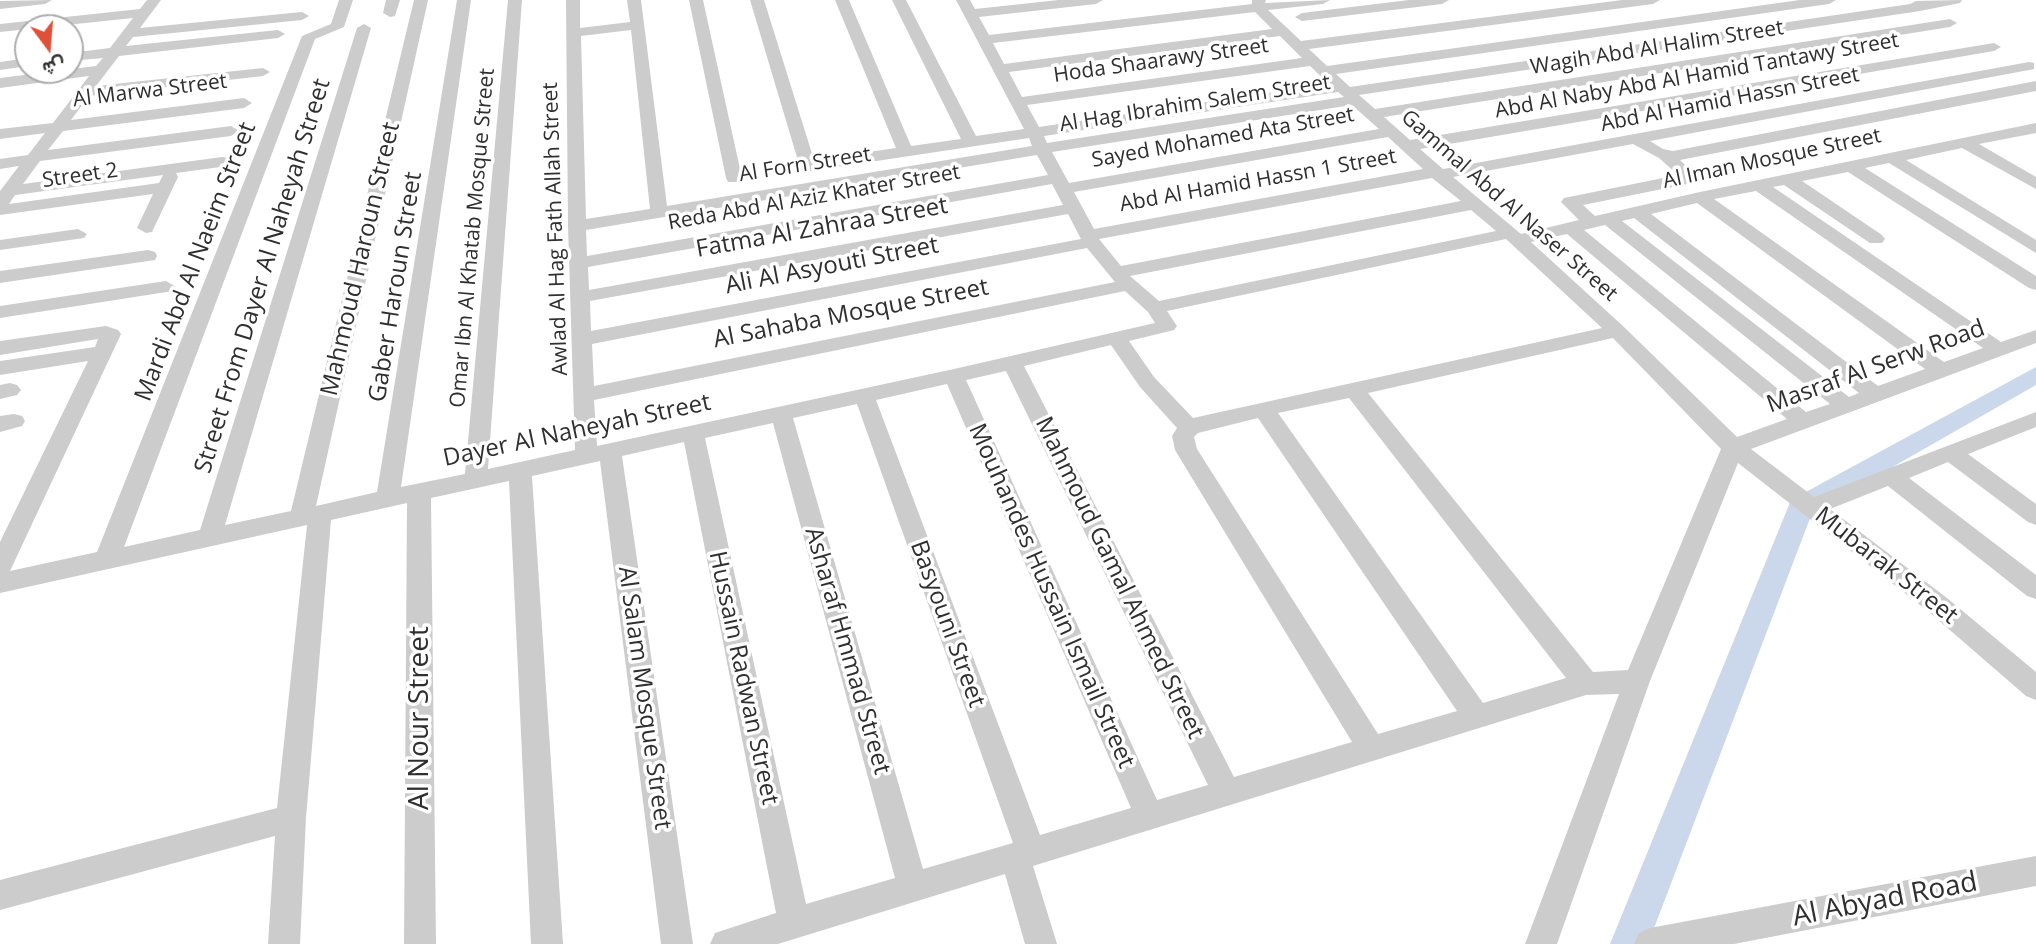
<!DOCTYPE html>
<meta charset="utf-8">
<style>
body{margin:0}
#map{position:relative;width:2036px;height:944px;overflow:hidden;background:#fff;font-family:"Open Sans",Vazirmatn,sans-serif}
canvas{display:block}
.north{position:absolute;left:14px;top:14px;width:70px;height:70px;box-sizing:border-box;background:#fff;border:2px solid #acacac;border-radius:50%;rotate:164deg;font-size:19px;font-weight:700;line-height:28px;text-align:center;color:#2f2f2f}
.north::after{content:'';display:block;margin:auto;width:24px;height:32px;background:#df5039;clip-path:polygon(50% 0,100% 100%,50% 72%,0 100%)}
</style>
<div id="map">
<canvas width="2036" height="944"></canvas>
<div class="north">ش</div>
</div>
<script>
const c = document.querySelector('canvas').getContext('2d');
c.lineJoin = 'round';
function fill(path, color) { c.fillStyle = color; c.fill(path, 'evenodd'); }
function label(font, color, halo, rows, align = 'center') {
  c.font = font + ' "Open Sans",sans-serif'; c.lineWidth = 7; c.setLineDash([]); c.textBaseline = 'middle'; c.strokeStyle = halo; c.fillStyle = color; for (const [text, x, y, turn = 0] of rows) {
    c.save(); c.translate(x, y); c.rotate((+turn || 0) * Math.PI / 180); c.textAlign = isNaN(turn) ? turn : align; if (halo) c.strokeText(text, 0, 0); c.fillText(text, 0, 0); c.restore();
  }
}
const canal = new Path2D(`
 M2036,367V385L1812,513L1648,944H1610L1791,500Z`);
const minor = new Path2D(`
 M52,0L45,4L0,9V1Z
 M147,0H161L140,28L302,12L309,16L302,20L133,37L126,46L278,30L285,34L278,38L119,56L96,86L263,68L270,72L263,76L89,96L71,120L244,98L252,103L244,108L63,131L48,150L231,126L239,131L231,136L40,161L23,184L222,157L228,158L230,162L228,166L176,173L178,177L152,232L146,233L137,228L153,194L0,215V191L19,166L0,169V159L28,155L45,133L0,139V129L53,123L89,76L0,88V78L96,66L103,58L70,61V53L110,48L133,18L0,32V24L140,9ZM163,175L159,183L9,204L15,195Z
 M339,0H353L344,27L315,39L124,547L200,530L357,28L364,24L371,28L225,525L291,511L414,0H428L316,506L377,492L457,0H471L401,487L465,474L508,0H522L488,469L575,450L568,226L566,0H580V28L630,22L627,0H641L667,206L1032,146L1029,138L810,171L799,164L750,0H764L814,160L896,148L835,0H849L911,146L961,139L892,0H906L976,136L1024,129L956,0H970L975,9L1059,0H1103L1096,4L979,17L989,35L1252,4V0H1266L1265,3L1330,0L1323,4L1268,10L1301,41L1622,0H1660L1653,4L1309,49L1327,66L1800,0H1836L1829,4L1336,74L1350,87L1910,4L1916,1L1962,0L1960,3L1920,11L1359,95L1375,109L1950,19L1957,23L1950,27L1384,117L1410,140L1994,43L2001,47L1994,51L1420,149L1443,169L2029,62L2034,63V69L2029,70L1650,141L1663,149L1673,151L2036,81V91L1680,160L1699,178L1697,182L1583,205L1595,216L1700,192L2036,123V133L1979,144L2036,177V189L1962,148L1906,160L2036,240V253L1889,163L1865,168L2036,276V290L2029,288L1848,172L1802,181L1882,235L1885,239L1882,243H1870L1784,185L1773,187L2001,342L2036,330V343L1751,449L1814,497L2036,412V427L1968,454L2036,504V525L2028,522L1948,462L1909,478L2036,575V599L2027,596L1888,486L1830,509L1947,598L2036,672V700L2026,696L1929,612L1738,463L1650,681L1557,944H1525L1619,694L1586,695L1033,866L1057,944H1025L1005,874L778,944H710L715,933L776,913L684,442L622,456L693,944H661L600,461L532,476L563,944H531L509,481L431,498L436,944H404L407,503L331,520L306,818L300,944H268L275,836L0,910V880L277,808L307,525L0,593V542L88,361L0,375V361L95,347L98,339L0,355V341L106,326L118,330L121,334L10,571L97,552L302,36L331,24ZM1255,12L1272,29L1004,64L993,43ZM631,30L650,209L586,219L581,36ZM1280,36L1302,58L1022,97L1009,72ZM1310,66L1329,84L1039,127L1027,105ZM1338,92L1344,97L1047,143L1044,136ZM1352,105L1379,129L1069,183L1052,152ZM1388,137L1423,169L1094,229L1074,192ZM1633,144L1659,158L1678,175L1564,198L1561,202L1579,220L1521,234L1453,177ZM1037,155L1048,175L587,256L586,230ZM1432,178L1461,201L1121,266L1099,239ZM1052,184L1063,205L589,290L588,267ZM1756,191L1983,348L1944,362L1714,199ZM1697,203L1925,369L1878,386L1651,214ZM1471,210L1496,231L1159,301L1130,276ZM1068,214L1081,239L591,331L590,301ZM1634,218L1859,393L1849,397L1622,221ZM1605,225L1830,404L1806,412L1584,230ZM1567,234L1787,419L1737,437L1624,327L1531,242ZM1506,239L1602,328L1193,418L1154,377L1129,341L1174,330L1177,326L1167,311ZM1087,248L1115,282L594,386L592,344ZM1125,291L1148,312L1155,323L954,369L597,446L594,400ZM1613,338L1721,449L1628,670L1593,672L1368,393ZM1111,345L1140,387L1177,428L1172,436L1175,450L1352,742L1234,777L1024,366ZM1006,371L1208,785L1157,800L966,380ZM947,384L1131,808L1040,835L876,400ZM1349,398L1566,678L1483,703L1278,413ZM857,404L1013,843L923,869L793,418ZM1258,418L1457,711L1378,734L1197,449L1194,437L1198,433ZM773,423L895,878L806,904L705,438Z
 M386,0H400L395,16L390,17L383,13Z
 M689,0H703L742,178L740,182H728L726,178Z
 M1409,0H1449L1442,4L1302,21L1295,17L1302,13Z
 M28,58V66L0,70V62Z
 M78,229L87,234L84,238L0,250V240Z
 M148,250L155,252L157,256L155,260L0,283V271Z
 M166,281L176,287L173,291L0,318V306Z
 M10,383L17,385L21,390L17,395L0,399V385Z
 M14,414L22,416L25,421L22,426L0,432V416Z
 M2036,856V886L1734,944H1634L1639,933L1650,928Z`);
const farStreetnames = [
 ["Wagih Abd Al Halim Street",1657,48,-9],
 ["Hoda Shaarawy Street",1161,61,-8],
 ["Abd Al Naby Abd Al Hamid Tantawy Street",1697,76,-10],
 ["Al Marwa Street",150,91,-7],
 ["Abd Al Hamid Hassn Street",1730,100,-11],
 ["Al Hag Ibrahim Salem Street",1195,104,-9],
 ["Sayed Mohamed Ata Street",1223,138,-10],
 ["Al Iman Mosque Street",1772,159,-12],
 ["Al Forn Street",805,165,-9],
 ["Street 2",80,176,-8],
 ["Abd Al Hamid Hassn 1 Street",1258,181,-10],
 ["Reda Abd Al Aziz Khater Street",814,198,-10],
 ["Gammal Abd Al Naser Street",1509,206,41],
 ["Awlad Al Hag Fath Allah Street",556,229,-92],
 ["Omar Ibn Al Khatab Mosque Street",473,238,-85]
];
const streetNames = [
 ["Fatma Al Zahraa Street",822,228,-10],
 ["Mahmoud Haroun Street",361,259,-77],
 ["Mardi Abd Al Naeim Street",196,262,-69],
 ["Ali Al Asyouti Street",832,266,-11],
 ["Street From Dayer Al Naheyah Street",263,276,-73],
 ["Gaber Haroun Street",396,287,-81],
 ["Al Sahaba Mosque Street",851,314,-11],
 ["Masraf Al Serw Road",1876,367,-20],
 ["Dayer Al Naheyah Street",577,431,-12],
 ["Mubarak Street",1886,566,38],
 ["Mahmoud Gamal Ahmed Street",1119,578,64],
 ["Mouhandes Hussain Ismail Street",1051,596,66],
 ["Basyouni Street",947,624,70],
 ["Asharaf Hmmad Street",847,651,74],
 ["Hussain Radwan Street",743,678,78],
 ["Al Salam Mosque Street",644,698,82]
];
const nearStreetnames = [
 ["Al Nour Street",420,718,-90],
 ["Al Abyad Road",1885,900,-11]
];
fill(canal, '#cbd8eb');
fill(minor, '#ccc');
label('21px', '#2f2f2f', '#fff', farStreetnames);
label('24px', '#2f2f2f', '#fff', streetNames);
label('28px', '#2f2f2f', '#fff', nearStreetnames);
</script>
